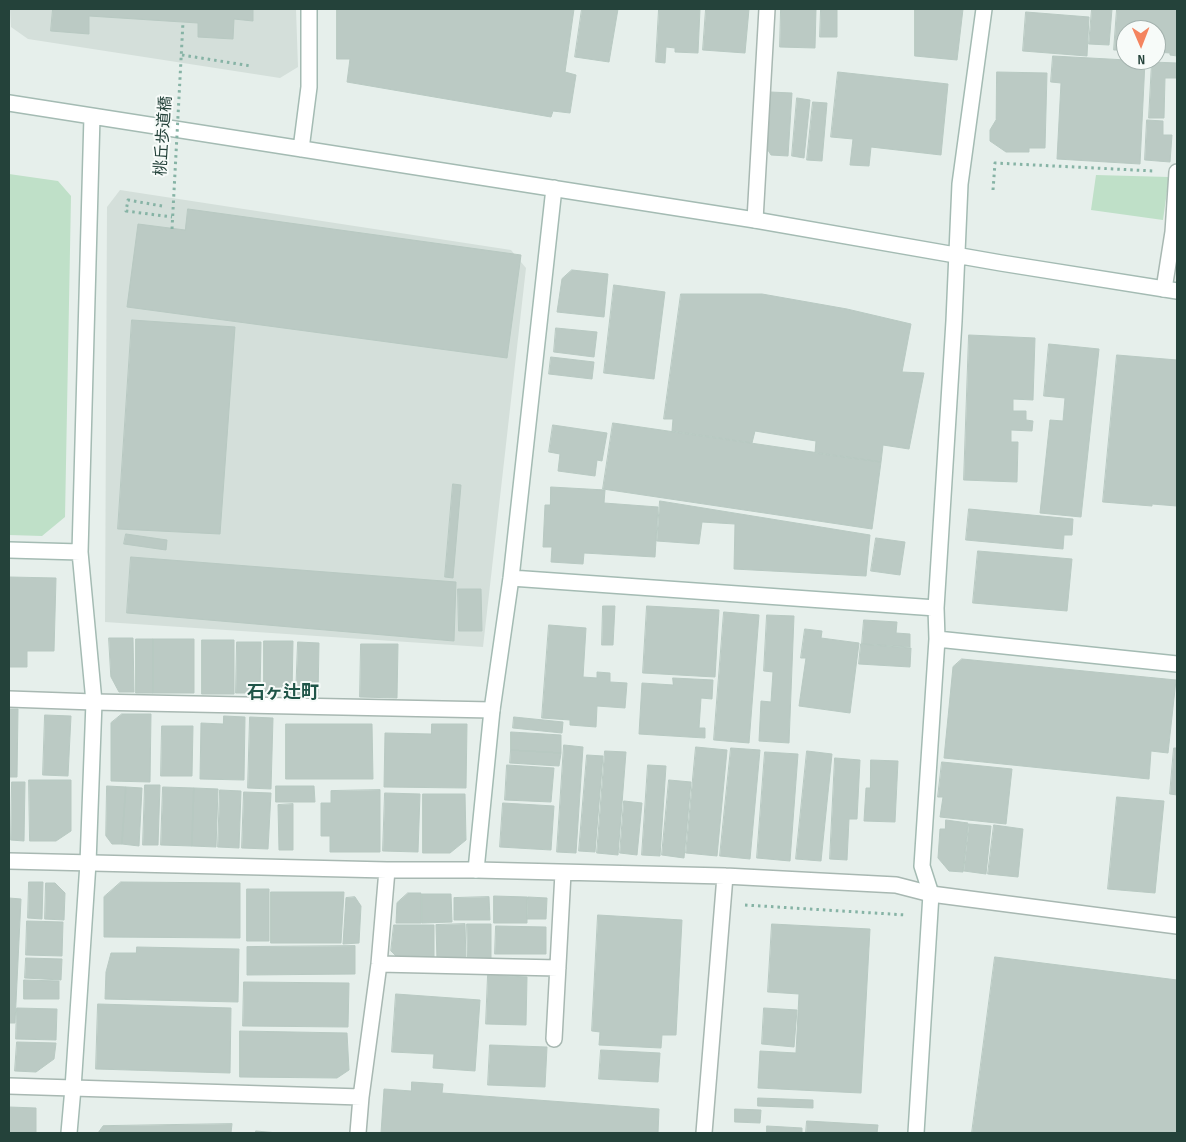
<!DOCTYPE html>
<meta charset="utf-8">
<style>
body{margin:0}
#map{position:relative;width:1186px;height:1142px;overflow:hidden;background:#e6efeb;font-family:"Sofia Sans Condensed",sans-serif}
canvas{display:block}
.frame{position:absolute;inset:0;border:10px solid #24423a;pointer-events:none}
.north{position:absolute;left:1116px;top:20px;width:50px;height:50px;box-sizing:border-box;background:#f7fbf9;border:1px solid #a3b1ad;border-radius:50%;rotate:179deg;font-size:14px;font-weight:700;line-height:20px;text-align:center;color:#24423a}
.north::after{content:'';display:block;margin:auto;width:18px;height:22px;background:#f4845f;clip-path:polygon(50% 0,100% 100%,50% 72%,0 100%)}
</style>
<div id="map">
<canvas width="1186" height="1142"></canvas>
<div class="frame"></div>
<div class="north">N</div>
</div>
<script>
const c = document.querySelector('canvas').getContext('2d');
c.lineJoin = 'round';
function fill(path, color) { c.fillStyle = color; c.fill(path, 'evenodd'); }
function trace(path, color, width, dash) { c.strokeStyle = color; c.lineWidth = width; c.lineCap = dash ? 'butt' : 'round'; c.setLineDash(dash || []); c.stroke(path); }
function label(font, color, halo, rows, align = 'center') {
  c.font = font + ' "Sofia Sans Condensed","Noto Sans JP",sans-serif'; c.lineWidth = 4; c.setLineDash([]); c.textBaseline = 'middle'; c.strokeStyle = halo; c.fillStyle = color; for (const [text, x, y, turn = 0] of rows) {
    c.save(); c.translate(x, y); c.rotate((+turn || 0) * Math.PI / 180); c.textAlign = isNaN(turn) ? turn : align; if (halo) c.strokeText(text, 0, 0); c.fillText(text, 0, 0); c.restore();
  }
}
const built = new Path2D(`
 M10,9H296L298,67L280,78L28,39L11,27Z
 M120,190L511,250L526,268L483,647L105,622L107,207Z`);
const green = new Path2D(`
 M9,174L58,181L71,196L65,517L42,536L9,535Z
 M1096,175L1169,177L1163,220L1091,210Z`);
const building = new Path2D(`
 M53,9H253V21L234,19L233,39L198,37V23L89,16V34L51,31Z
 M337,9H574L565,72L576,75L570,113L553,111L551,117L347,82L350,59H337Z
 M582,9H618L609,62L575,57Z
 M659,9H700L698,53L675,52V48L666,47L665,63L656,62Z
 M706,9H749L745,53L703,50Z
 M781,9H816L815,48L780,47Z
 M821,9H837V37H820Z
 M915,9H963L957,60L915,56Z
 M1092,9H1112L1109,45L1089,44Z
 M1117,9H1177V56L1170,55V53L1156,52V30H1126V50H1114Z
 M1026,12L1089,17L1087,56L1023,51Z
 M1053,56L1145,61L1140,164L1057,159L1061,83L1051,82Z
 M1152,62L1177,63V78H1165L1164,118H1149Z
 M838,72L948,84L941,155L871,147L869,166L850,165L853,139L831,137Z
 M997,72L1047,73L1045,148H1029V152H1006L990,141V130L996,120Z
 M770,92L792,93L788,156L771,155L766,147Z
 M797,98L810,100L804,158L792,156Z
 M813,102L827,103L822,161L807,160Z
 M1147,120L1163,121V135H1172L1170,162L1145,160Z
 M188,209L521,255L507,358L127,307L138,224L185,230Z
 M572,270L608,274L604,317L557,312L562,279Z
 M614,285L665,292L654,379L604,373Z
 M681,294H762L847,309L911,324L902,372L924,373L909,449L883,445L881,462L815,453L816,441L755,431L752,443L672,431L673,419H664Z
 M132,320L235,327L220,534L118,529Z
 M556,328L597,332L594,357L554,352Z
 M969,335L1035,338L1033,400L1013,399V411H1026V420L1033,421L1032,431L1011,430V442H1018L1017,482L964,480Z
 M1049,344L1099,349L1081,517L1040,513L1050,420L1063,421L1065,398L1044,396Z
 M1117,355L1177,360V506L1152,504V506L1103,502Z
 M551,357L594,362L592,379L549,374Z
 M613,423L881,462L872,529L603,489Z
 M553,425L607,433L602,461L597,460L595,476L558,471L560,454L549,452Z
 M453,484L461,485L453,578L445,577Z
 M551,487L605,490L604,503L658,507L655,557L584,553L583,564L551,562L552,547H543L545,505H550Z
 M660,501L870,535L866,576L734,569L735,524L702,522L699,544L657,541Z
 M969,509L1073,519L1072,535H1064L1063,549L966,540Z
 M126,534L167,540L166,550L124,544Z
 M876,538L905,542L900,575L871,571Z
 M978,551L1072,559L1067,611L973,603Z
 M131,557L456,582L454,641L127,613Z
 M9,577L56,578L54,651H27V667H9Z
 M458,589H481L482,631H459Z
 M603,606H615L613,645H602Z
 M647,606L719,610L715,677L643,673Z
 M724,612L759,615L749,743L714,740Z
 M767,615L794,616L789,743L759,741L761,701L771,702L773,672L764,671Z
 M864,620L897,622L896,633L910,634V647L862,644Z
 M549,625L586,628L583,677L597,678V672L610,673V682L627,683L625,708L597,706L596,727L570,725V720L542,718Z
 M805,629L822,631L821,638L859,643L850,713L799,706L806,658H801Z
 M109,638H133L134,692H119L111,677Z
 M136,639H153V693H136Z
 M153,639H194V693H153Z
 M202,640H234V694H202Z
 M264,641H293L292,693H264Z
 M237,642H261L260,693H236Z
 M298,642L319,643L318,696H296Z
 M361,644H398L397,698L360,697Z
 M861,644L911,648L910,667L859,664Z
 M962,659L1176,680L1168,753L1151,751L1149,779L944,758L953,667Z
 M673,678L713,680L712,699L701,698L699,728H705V738L639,734L642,683L673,685Z
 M9,709H18L17,777H9Z
 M122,714H151L150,782L111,781V723Z
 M45,715L71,716L68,776L43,775Z
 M224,716L245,717L244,780L200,779L201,723L223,724Z
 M250,717L273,718L271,789L248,788Z
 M514,717L563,722L562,733L513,728Z
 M286,724H372L373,779H286Z
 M432,724H467L466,788L384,787L385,733L431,734Z
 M162,726H193L192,776H161Z
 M511,732L561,735V753L511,750Z
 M564,745L583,747L576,853L557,852Z
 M696,747L727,750L717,856L686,853Z
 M731,748L760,750L750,859L720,856Z
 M1174,748H1177V795L1170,794Z
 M511,750L561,753L559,766L510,763Z
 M605,751L626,752L618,855L597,853Z
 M807,751L832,754L821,861L796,859Z
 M765,752L798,754L790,861L757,858Z
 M587,755L603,756L595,852L579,851Z
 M835,758L860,760L857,819H849L847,860L830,859Z
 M871,760L898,761L895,822L864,821L866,788H870Z
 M942,762L1012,769L1006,824L940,817L943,797H938Z
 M507,765L554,768L551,802L505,800Z
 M648,765L666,766L660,856L642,855Z
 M29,780H71V831L56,841H30Z
 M669,780L691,782L684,858L662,855Z
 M12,782H25L24,841L11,840Z
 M145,785H160L158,845H143Z
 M107,786L126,787L122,844H112L106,836Z
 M276,786H314L315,802H276Z
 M126,787L142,788L139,846L122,844Z
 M163,787L194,788L192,846L161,845Z
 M194,788L218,789L216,847L192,846Z
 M220,790L241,791L239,848L218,847Z
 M380,790V852H330V836H321V803H331V791Z
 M244,792L271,793L268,849L242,848Z
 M385,793L420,794L418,852L383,851Z
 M423,794H465L466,840L450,853H423Z
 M1117,797L1164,801L1155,893L1108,889Z
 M624,801L642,803L637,855L620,853Z
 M503,803L554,806L551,850L500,847Z
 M293,804V850H279L278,805Z
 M946,820L968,823L963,872L949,871L938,858L940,829H945Z
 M969,824L991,826L986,874L964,871Z
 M994,825L1023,829L1018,877L988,874Z
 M29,882H43L42,919L28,918Z
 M121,882L240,883V938L104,937V897Z
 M46,883H55L65,893L64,920L45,919Z
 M247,889H269V941H247Z
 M271,892H344L341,943H271Z
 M408,893H421V923H396L397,903Z
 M422,894H451L452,922L422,923Z
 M494,896L527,897V923H494Z
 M355,897L361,906L359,943L343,944L346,898Z
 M489,897L490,920H454V898Z
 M528,897L547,898L546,919H527Z
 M9,898L21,899L15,1023H9Z
 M598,915L682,920L676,1035H662L661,1048L599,1045L600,1032L592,1031Z
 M27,921L63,922L62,956L26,955Z
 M465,924L466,960H437L436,925Z
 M467,924H491V960L468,961Z
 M772,924L870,929L861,1093L758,1088L760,1051L796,1053L799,994L768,992Z
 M394,925H434V959L398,958L391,951Z
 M496,926L546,927V954H495Z
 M355,946V974L247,975V947Z
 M137,947L239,949L238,1002L105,999L106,972L111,953H136Z
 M995,957L1177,980V1133H972Z
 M26,958L62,959L61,980L25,978Z
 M488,975L527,977L526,1025L486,1024Z
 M24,980L59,981V999H24Z
 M244,982L349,983L348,1027L243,1026Z
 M396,994L480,1000L475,1071L433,1068L434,1054L392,1052Z
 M98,1004L231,1008L230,1073L96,1069Z
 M17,1008L57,1009L56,1040L16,1039Z
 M764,1008L797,1010L794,1047L762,1044Z
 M240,1031L347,1033L349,1070L337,1078L240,1077Z
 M17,1042L56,1043L54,1059L36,1072L15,1071Z
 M490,1045L547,1047L545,1087L488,1085Z
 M601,1050L660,1053L658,1082L599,1079Z
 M412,1082L443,1084L442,1093L659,1109L658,1133H381L384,1089L411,1091Z
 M758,1098L813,1100V1108L758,1106Z
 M9,1107L36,1108V1133H9Z
 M735,1109L761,1110L760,1123L735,1122Z
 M807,1121L878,1125L877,1133H806Z
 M232,1124L231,1133H98L103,1126Z
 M767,1126L802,1128V1133H767Z
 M256,1131L278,1133H256Z`);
const path = new Path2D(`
 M182,55L251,66
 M993,190L995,163L1154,171
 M162,206L128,200L126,211L172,217
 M745,905L906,915`);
const lane = new Path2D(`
 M1164,289L1173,232L1177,172`);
const street = new Path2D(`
 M755,220L767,9
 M9,699L94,702L492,710
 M9,861L387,870H476L725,876L896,885L931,894L1177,926
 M379,964L558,968
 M554,1039L563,873
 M9,1086L361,1097
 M358,1133L361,1097L379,964L387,870
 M704,1133L725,876`);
const secondary = new Path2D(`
 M9,103L755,220L1001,263L1177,291
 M301,149L309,87V9
 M9,550L80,552
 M511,578L936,608
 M937,639L1177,664
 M476,870L492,710L511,578L554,188
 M69,1133L73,1088L88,863L94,702L80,552L92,116
 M916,1133L931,894L922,866L937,639L936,608L954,321L960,184L984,9`);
const pathBridge = new Path2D(`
 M172,229L183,22`);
const streetNames = [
 ["桃丘歩道橋",164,136,-86]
];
const neighbourhoodNames = [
 ["石ヶ辻町",283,693]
];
fill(built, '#d4dfda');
fill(green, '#bfe0c8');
fill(building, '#bbcac4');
trace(building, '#b8c9c2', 1);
trace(lane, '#a8b8b2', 18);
trace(street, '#a8b8b2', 18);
trace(secondary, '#a4bbb3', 18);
trace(path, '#86b3a5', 3, [2.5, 4]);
trace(lane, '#fff', 15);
trace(street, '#fff', 15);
trace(secondary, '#fff', 15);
trace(pathBridge, '#86b3a5', 3, [2.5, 4]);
label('16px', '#24423a', '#f7fbf9', streetNames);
label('bold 18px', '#1f5548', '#f7fbf9', neighbourhoodNames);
</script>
